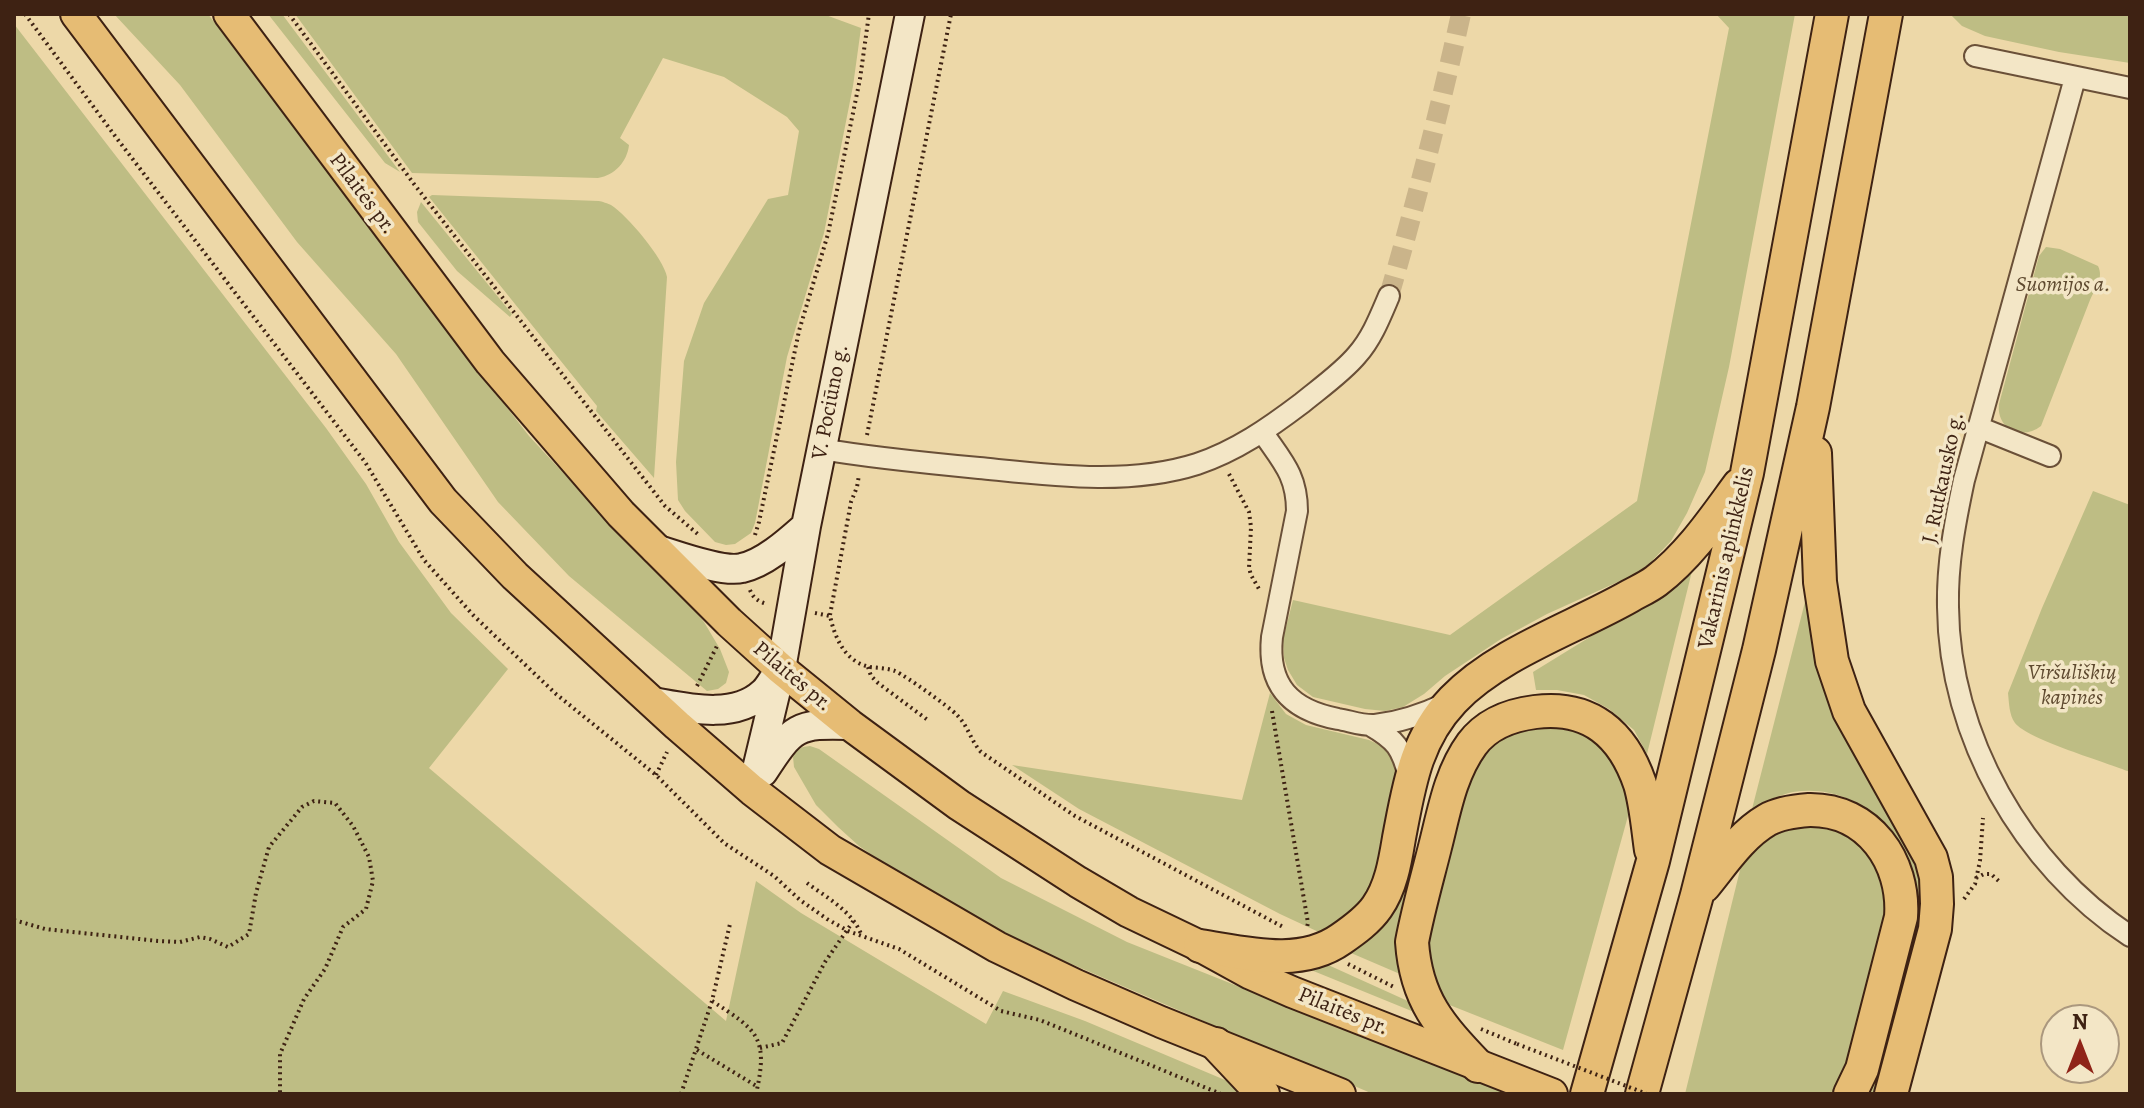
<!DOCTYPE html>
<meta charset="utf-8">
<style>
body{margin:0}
#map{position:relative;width:2144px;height:1108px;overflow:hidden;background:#edd8a8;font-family:Alegreya,serif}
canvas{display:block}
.frame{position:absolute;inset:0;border:16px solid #3e2213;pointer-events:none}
.north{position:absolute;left:2040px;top:1004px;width:80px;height:80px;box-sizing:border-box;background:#f3e6c6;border:2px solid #ab987e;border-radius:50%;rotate:0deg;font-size:22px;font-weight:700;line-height:32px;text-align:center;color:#3e2213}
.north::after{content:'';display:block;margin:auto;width:28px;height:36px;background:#8f2418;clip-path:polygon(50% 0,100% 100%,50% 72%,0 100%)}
</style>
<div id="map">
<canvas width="2144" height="1108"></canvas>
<div class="frame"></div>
<div class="north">N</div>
</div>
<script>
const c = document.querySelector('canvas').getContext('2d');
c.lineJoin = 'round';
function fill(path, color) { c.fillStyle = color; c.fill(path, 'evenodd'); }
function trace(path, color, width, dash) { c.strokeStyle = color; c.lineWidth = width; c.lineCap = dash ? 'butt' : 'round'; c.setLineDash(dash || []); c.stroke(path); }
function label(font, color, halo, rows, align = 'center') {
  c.font = font + ' Alegreya,serif'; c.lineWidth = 7; c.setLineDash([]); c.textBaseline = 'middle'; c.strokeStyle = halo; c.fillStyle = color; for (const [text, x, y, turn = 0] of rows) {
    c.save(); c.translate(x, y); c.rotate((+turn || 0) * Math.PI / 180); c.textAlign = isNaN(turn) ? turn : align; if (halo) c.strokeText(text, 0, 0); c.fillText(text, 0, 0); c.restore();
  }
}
const green = new Path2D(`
 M114,14H208L417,291L529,436L630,545L683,596L704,622L720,649L729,672L726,683L718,689L707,691L569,576L498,502L396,354L297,242L180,85Z
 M268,14H282L400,172L385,163Z
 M295,14H823L861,28L853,86L824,233L787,357L755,523L751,533L735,544L726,545L715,542L685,511L678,500L676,462L684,361L704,303L768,199L788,195L799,131L787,117L724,77L663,58L620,138L629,145C627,162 615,175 598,178L412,173Z
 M1716,14H1795L1729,367L1705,472L1687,513L1671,541L1649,564L1631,576L1547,614L1501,639L1445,676L1424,694L1403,707L1385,711L1365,709L1313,697L1297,685L1288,670L1284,658L1283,639L1293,600L1450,635L1637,501L1729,28Z
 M1950,14H2130V63L2059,52L1985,36L1962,26Z
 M14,24L326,428L366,484L399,542L451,613L508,669L429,768L726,1021L756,881L801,913L986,1024L1003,991L1085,1021L1225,1080L1251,1094H14Z
 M432,195L599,201C601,201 609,204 611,205C627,215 664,259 667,277L654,478L596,411L597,406L429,197Z
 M421,202L512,314L510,317L457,271L418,222L417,212Z
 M2046,247L2060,249L2098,266C2104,278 2095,289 2090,300L2041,426C2022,441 1996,429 1999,404L2039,256Z
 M2093,491L2130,505V772C2108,763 2027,739 2015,723C2009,715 2009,702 2008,693L2042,608Z
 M1693,567L1647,754L1634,730L1609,709L1584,695L1557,690H1536L1533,672L1655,597Z
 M1806,598L1817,662L1833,710L1853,753L1914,856L1922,881L1921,923L1876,1094H1867L1916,916C1917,906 1918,894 1916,884C1906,829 1852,782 1793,792C1779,795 1765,802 1752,809Z
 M1270,693L1286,714L1306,725L1369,740L1386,748L1397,767L1398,784L1375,873L1364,898L1347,918L1323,934L1280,914L1079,809L1012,765L1242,800Z
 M1536,724L1588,732L1609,749L1629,791L1628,816L1563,1050L1442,1002L1428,956L1429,934L1466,788L1477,762L1494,742L1513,730Z
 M810,746L819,749L1001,878L1127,942L1508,1094H1373L1018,941L913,883L859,846L838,827L816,805L794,767L793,757L796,751L803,747Z
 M1794,823L1845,829L1878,864L1888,912L1848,1067L1835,1094H1685L1740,870C1757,840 1763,837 1794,823Z
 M1406,874L1412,875L1398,956L1400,974L1351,953L1388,917Z
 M1326,964L1410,1002L1414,1012L1311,970Z`);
const minorTunnel = new Path2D(`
 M1389,296C1416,203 1440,109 1461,14`);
const path = new Path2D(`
 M25,14L118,140L365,462L424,560L473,615L556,694L656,775L724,843L774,876L800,900L827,919L848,931L899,949L1001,1011L1040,1020L1221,1094
 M289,14L414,184L665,506L700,536
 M867,435L951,14
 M1229,474L1249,512L1251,527L1249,568L1251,575L1259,589
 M755,535L759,522L799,331L828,234L860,79L869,14
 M750,590C753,598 759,602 767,604
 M815,613L830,616C835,638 845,662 870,667C878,668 887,668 895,671C906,676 948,706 957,715C968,726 971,741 981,752L1075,816L1285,928
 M830,615L851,502L857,487L859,475
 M868,667L871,676L878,683L929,721
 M697,686L718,644
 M1272,711L1308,923L1307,927
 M656,775L667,752
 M1976,878L1984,874H1991L2001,883
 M807,883C826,897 852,911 861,934
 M1964,899L1975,884L1980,861L1983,818
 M14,920L45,929L158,941L180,942L200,937L210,939L228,947L249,934L256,893L269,847L302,807L314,801L335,803L353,826L369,857L373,881L366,909L343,927L325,969L304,999L280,1054V1094
 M1348,964L1394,987
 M712,1001C757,1030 769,1037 756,1094
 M1481,1029L1517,1044
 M760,1048L782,1043L825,962L854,920
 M697,1050L758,1087
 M681,1094L712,1001L730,924`);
const minor = new Path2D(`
 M1975,56L2130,88
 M2075,78L1964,480C1955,522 1947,564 1948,607C1949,736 2023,866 2130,936
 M1978,427L2050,456
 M1263,433C1282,461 1297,475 1297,511L1272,637C1267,686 1291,710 1338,719C1350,721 1363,726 1375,725C1401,722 1424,714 1447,703
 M821,449C873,458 926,463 979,468C1049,475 1128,486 1197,464C1236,451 1269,428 1302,403C1319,389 1343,372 1357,355C1372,338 1380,317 1389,296
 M1370,725C1396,740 1402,748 1409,777`);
const secondary = new Path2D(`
 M655,549C676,555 722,573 742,568C765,563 789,541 806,526
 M653,702C687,708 734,720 763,693C769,688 773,679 778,673
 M763,772C792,727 797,723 850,725
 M752,790L781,669L806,526L910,14`);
const primary = new Path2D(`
 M76,14L443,501L515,576L677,725L752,790L830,850L997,947L1076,985L1161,1022L1340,1094
 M229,14L490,362L621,514L729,622L781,669L850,725L959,805L1078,882L1129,912L1200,946L1251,974L1292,992L1552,1094`);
const trunk = new Path2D(`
 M1815,453L1820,582L1832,661L1849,711L1931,858L1936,877L1937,904L1935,929L1891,1094
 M1704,886C1723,863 1741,835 1767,820C1779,813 1796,811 1809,810C1869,809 1905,862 1901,917L1862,1069L1850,1094
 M1200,946C1246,953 1300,968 1341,939C1354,930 1368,920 1377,907C1391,887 1395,862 1399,838C1409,786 1415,740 1453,700C1498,653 1574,628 1630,596C1639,591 1648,587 1656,581C1690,555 1714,519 1739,485
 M1216,1044L1263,1094
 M1478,1066C1440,1026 1416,1000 1412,942C1418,910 1427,879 1435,847C1444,812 1450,774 1472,744C1487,724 1511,715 1535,712C1590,705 1623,734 1640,784C1646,804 1648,829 1651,850
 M1587,1094L1653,861L1747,473L1832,14
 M1642,1094L1697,895L1759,650L1813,407L1886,14`);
const pathBridge = new Path2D(`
 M1517,1044L1647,1094`);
const streetNames = [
 ["Pilaitės pr.",362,194,53],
 ["V. Pociūno g.",831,402,-79],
 ["J. Rutkausko g.",1944,478,-78],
 ["Vakarinis aplinkkelis",1727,558,-77],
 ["Pilaitės pr.",792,677,40],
 ["Pilaitės pr.",1343,1012,22]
];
const parkNames = [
 ["Suomijos a.",2063,286],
 ["Viršuliškių",2072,674],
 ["kapinės",2072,699]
];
fill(green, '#bebd84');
trace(minorTunnel, '#cab48a', 20, [20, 10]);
trace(minor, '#6a5038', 24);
trace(secondary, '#3e2213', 32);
trace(primary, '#3e2213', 34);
trace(trunk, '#3e2213', 36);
trace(path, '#3e2213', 4, [2, 4]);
trace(minor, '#f3e6c6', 20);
trace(secondary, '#f3e6c6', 28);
trace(primary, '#e6bc74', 30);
trace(trunk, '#e6bc74', 32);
trace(pathBridge, '#3e2213', 4, [2, 4]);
label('22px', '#3e2213', '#f3e6c6', streetNames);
label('italic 22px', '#5e492f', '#f3e6c6', parkNames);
</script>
